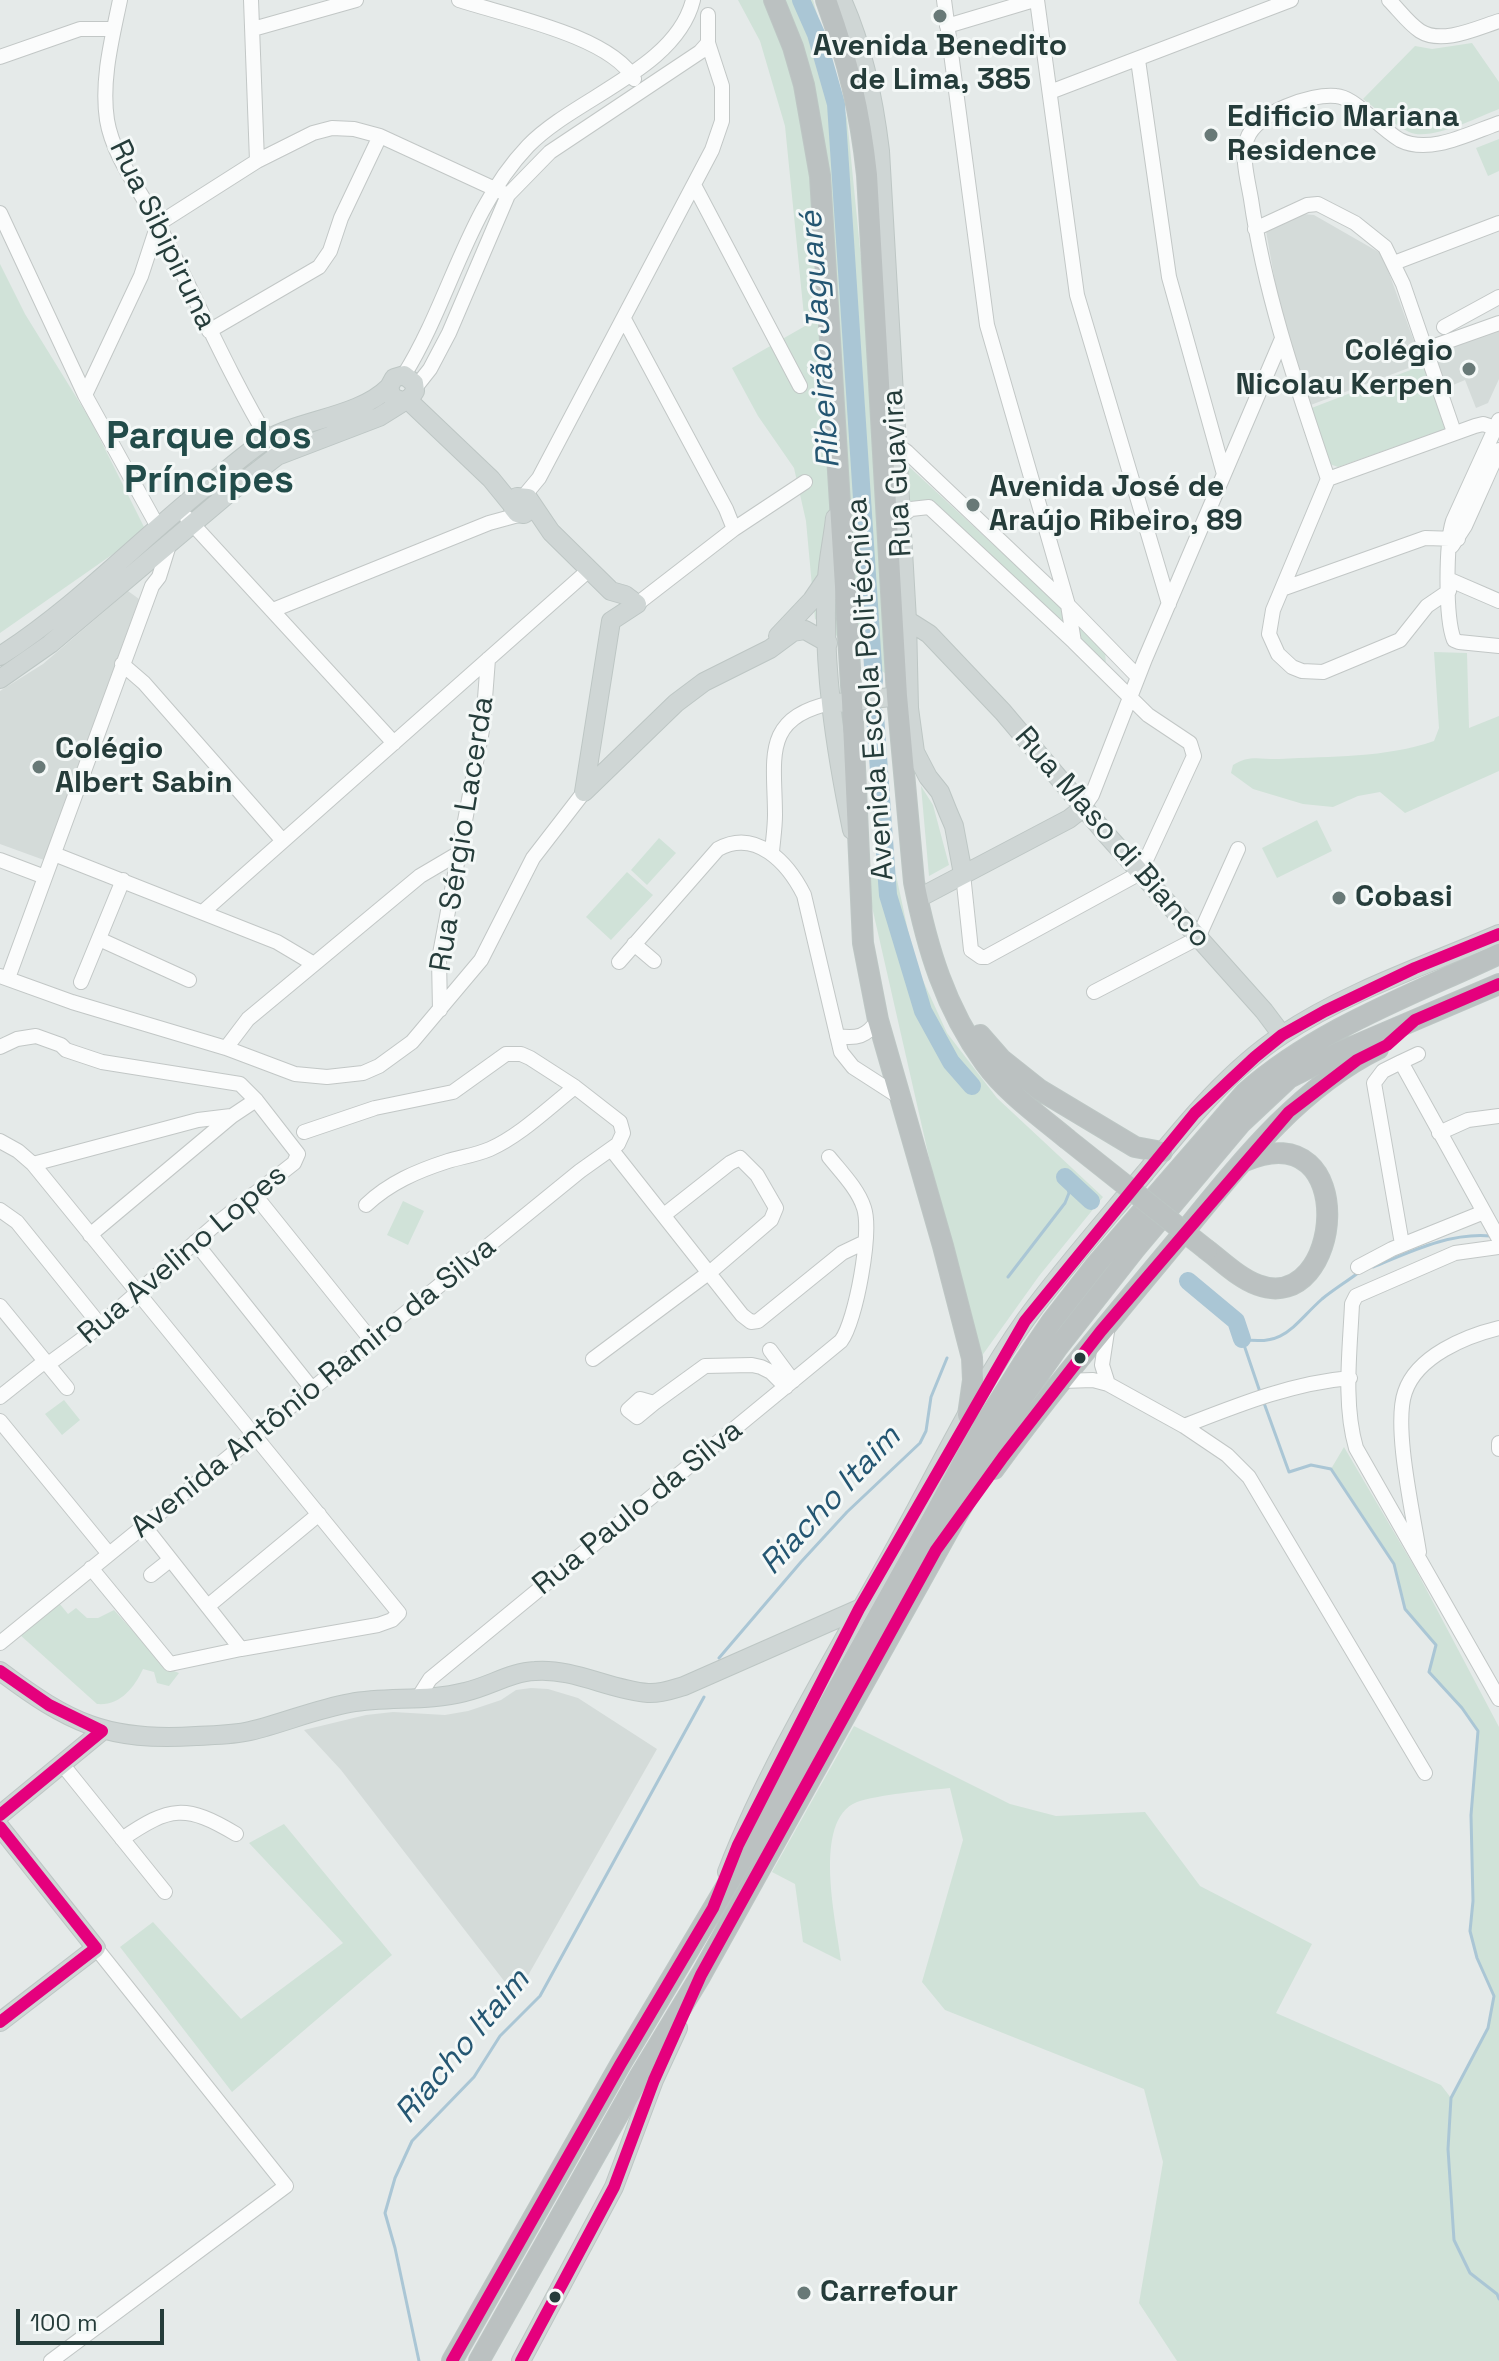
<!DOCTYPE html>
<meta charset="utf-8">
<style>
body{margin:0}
#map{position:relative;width:1499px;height:2361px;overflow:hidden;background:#e5eae9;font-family:"Space Grotesk",sans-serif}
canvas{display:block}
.scale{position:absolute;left:16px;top:2309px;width:148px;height:36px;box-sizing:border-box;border:4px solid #253c3a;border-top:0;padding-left:10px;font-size:24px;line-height:28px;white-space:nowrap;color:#253c3a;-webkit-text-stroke:6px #f4f8f7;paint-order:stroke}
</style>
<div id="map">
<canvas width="1499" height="2361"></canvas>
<div class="scale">100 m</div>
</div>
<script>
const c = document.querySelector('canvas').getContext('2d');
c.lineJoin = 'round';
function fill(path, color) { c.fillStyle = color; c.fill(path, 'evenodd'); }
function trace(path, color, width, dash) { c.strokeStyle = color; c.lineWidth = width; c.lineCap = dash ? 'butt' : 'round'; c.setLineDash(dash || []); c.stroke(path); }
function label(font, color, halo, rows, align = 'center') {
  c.font = font + ' "Space Grotesk",sans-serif'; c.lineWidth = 6; c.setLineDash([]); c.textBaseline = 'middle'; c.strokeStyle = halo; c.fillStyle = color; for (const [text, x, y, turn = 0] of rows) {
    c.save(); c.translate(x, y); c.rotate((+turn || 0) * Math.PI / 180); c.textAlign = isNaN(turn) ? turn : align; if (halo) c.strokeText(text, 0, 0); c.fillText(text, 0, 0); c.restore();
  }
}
const built = new Path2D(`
 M1303,214L1314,215L1382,254L1422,363L1308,406L1285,338L1266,231Z
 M1499,328V379L1488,403L1476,408L1465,380L1446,388L1436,359L1443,349Z
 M128,591L139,599L44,860L0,844V691L43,664Z
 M531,1688L548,1689L578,1698L657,1749L522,1986H508L341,1770L304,1730L366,1715L393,1712L445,1715L468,1711L501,1700L516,1690Z`);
const green = new Path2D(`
 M738,0H813L847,118L868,329L886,674L815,619L806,521L794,468L758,416L732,368L805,326L785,126L760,41Z
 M1472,43L1499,82V109C1478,117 1430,142 1409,132C1393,124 1378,110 1363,99L1415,46L1432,49Z
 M1499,139V171L1488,176L1476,148Z
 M0,264L25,314L91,421L146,531L0,633Z
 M1426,364L1448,428L1338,467L1327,463L1309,409Z
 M904,462L1105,648L1106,667L930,502L923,500L906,505Z
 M1434,652L1467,653L1469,728L1499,716V771L1405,813L1380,792L1358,796L1333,807L1303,804L1253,789L1231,773L1233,765C1250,754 1262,760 1280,759C1330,756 1386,758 1434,741L1439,728Z
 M921,786L933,805L949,865L929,876Z
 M1317,820L1332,851L1277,878L1262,848Z
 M659,838L676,853L647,885L631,870Z
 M627,872L653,895L611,940L586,917Z
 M896,875L915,963L947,1033L997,1098L1103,1197L1039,1276L976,1364L865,876Z
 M403,1201L424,1211L408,1245L387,1235Z
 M64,1400L80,1420L62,1435L45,1414Z
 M1344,1447L1415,1568L1499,1727V2361H1177L1139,2303L1163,2162L1144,2089L945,2010L922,1982L963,1840L950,1788C928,1790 876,1795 857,1802C811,1820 837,1924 841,1961L803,1942L795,1884L772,1872L854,1726L1010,1804L1056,1816L1145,1812L1200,1886L1312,1944L1276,2013L1441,2085L1451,2098L1488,2028L1494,1996L1477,1958L1470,1931L1473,1901L1471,1815L1478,1731L1462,1708L1429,1672L1436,1645L1405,1609L1394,1564L1331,1469Z
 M59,1603L68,1614L76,1608L87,1618H98L114,1610L166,1668L179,1673L169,1686L157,1683L154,1672L143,1669C134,1688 120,1706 97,1704L19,1634Z
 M284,1824L392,1955L232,2092L120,1947L153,1922L241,2019L343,1943L249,1843Z`);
const stream = new Path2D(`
 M1373,1267C1410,1252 1450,1232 1491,1236
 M1008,1277L1065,1203L1069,1193L1065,1177
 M1260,1392L1242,1339C1285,1347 1293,1325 1322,1299C1333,1290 1346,1282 1358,1273
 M1264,1403L1289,1472L1311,1465L1331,1469L1394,1564L1405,1609L1436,1645L1429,1672L1462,1708L1478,1731L1471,1815L1473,1901L1470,1931L1477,1958L1494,1996L1488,2028L1451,2098L1448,2149L1454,2240L1470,2273L1497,2294L1499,2299
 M719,1658L801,1562L847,1512L920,1443L926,1431L931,1397L947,1358
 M419,2361L395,2248L385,2213L395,2178L412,2141L474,2077L500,2036L540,1996L704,1697`);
const river = new Path2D(`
 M801,0L816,34L836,104L874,681
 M875,715L888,895L923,1011L951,1062L972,1086
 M1065,1177L1091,1201
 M1188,1281L1236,1321L1242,1339`);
const minor = new Path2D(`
 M120,0C112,39 101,80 107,120C113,157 141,191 158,224C196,298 229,375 272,446
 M251,0L257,161
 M459,0C504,15 611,36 634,79
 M944,0L987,325L1068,605L1074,642
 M1037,0L1077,295L1169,604
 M1389,0C1399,10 1408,23 1420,31C1442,45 1477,28 1499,21
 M947,26L1034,0
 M253,29L356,0
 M0,57L80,29H114
 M1138,60L1169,277L1224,474
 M1050,92L1291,0
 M694,185L800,386
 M0,213L85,395L158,527
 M1255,229L1307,205L1318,204L1355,223L1385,247L1403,284L1454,432
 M1394,263L1499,223
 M624,319L726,509L734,529
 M1444,327L1499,297
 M209,331L319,267L330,251L341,218L380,136
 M1426,349L1499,323
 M404,375C450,301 467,210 528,146C574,98 676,69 693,0
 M415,388L430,369L449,333L508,195L550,152L700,52L708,43V15
 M85,395L141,276L158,224L257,161L313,133L332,128L354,129L380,136L508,195
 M1499,420L1453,521C1446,543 1445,617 1454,640L1459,642L1499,646
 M895,443L907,452L1068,605L1138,677
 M1328,479L1475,426L1483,424L1499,429
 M524,496L539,478L712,150L722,121V86L708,43
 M900,517L911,509L929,507L1074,642L1148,715L1190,743L1194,756L1140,873L986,957H981L971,950L963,874
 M187,518L394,743
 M1452,546L1465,526L1499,450
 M1448,579L1499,601
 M1282,589L1425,538L1458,539
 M1449,591L1427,606L1400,640L1323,672L1302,671L1292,667L1278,654L1269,634L1273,610L1328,479C1297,387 1265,296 1251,199C1248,181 1241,157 1247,139C1256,113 1311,93 1336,96C1349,97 1361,109 1371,117C1380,125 1390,134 1400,140C1430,155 1470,133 1499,123
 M637,604L734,529L805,482
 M273,610L489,523L522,514
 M122,664L144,683L283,841
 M1083,808L1092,795L1145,659L1281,341
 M772,852C773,840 775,827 775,815C775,760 761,717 832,703
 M54,854L277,942L314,964
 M0,860L45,877
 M204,911L590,569
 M99,939L189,980
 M634,944L654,961
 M619,962L718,849C756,828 788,863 804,895L841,1052L853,1067L898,1096
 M0,976L72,1002L226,1048L295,1074L327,1077L363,1073L379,1066L412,1042L481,960L533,858L584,792
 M8,978L152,586L159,577L169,545
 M81,982L123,880
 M1094,992L1198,938L1238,849
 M440,1010L439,959L483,725L488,659
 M837,1036C857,1039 866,1037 878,1020
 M0,1047L17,1039L36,1036L61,1045L66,1050L102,1062L240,1084L256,1100L298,1154L294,1163L215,1225L92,1332L47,1365
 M226,1048L248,1019L420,876L459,853
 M1401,1062L1418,1054
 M1439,1133L1468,1120L1499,1116
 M0,1141L18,1151L33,1164L399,1613L392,1620L378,1625L241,1649L145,1527
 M611,1149L742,1315L751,1322L758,1321L842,1253L865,1242
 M33,1164L198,1120L231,1116
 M254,1194L372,1341
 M366,1205C389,1183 417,1171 448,1161C461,1157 476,1155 490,1149C521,1135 548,1108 575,1087
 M0,1210L17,1222L100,1325
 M90,1235L232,1116L256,1100
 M195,1242L313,1390
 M1402,1244L1374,1083L1383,1071L1401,1062L1499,1239
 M1499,1247L1455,1253L1356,1296L1352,1304C1350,1350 1343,1403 1356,1448L1499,1699
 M1358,1267L1392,1249L1484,1212
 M0,1306L67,1388
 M1108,1325L1102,1365L1108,1384
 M770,1350L793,1381
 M593,1359L715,1268L771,1220L776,1208L757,1175L740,1158L730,1163L664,1215
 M1062,1381L1093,1380L1108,1384L1184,1426L1227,1455L1249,1477L1425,1773
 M0,1397L44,1362
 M654,1403L637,1417L628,1410L640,1399L654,1403L705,1366L752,1365L761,1367L771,1372L786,1387
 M0,1421L109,1554
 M1184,1426C1238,1405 1292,1383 1350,1378
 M1499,1443V1449
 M1419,1552C1413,1513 1393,1426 1405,1392C1417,1356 1466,1336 1499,1328
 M91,1568L170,1664L241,1649
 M151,1575L170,1560
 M208,1606L319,1514
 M0,1643L580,1171L618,1144L623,1133L620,1122L575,1087L530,1058L521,1054H506L453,1092L375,1108L304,1132
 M418,1698L430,1679L841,1341C856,1321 872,1232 864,1208C858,1189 841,1172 829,1157
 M62,1764L165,1892
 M122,1839C170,1806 186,1804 236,1834
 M51,2361L286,2186L96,1948`);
const major = new Path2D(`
 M842,0C863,46 874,101 880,151L907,620L909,708L915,752L928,777L940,792L948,812L954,826L963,874
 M408,400L491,479L513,506
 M531,504L530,510L524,514L517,513L513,508L517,497L528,498L551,532L611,591L625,595L637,604L611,621L584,792
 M835,518C833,538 828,559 827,579C822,663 835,748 852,830
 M907,620L929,634L1003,712L1106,834L1264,1011L1282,1035
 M778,636L812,600L827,578
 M0,656C78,606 141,538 213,481C230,468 247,452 266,440C302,419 359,417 389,387
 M0,679L50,644L229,493L277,456L379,417L411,397L415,391L414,383L404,375L394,378L389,387L392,397L402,401
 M838,703L908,695
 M584,792L676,703L704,682L770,649L793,632L805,630L828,643
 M917,899L1069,819L1083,808
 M0,1671C69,1723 108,1742 196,1736C214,1735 233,1735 250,1731C284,1723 316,1709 350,1703C388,1696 427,1702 465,1692C488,1687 511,1672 535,1671C574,1668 610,1690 648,1693C661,1694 673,1689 684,1686L859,1609
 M0,1815L102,1731
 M0,1827L96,1948L0,2022
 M727,1872C769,1764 833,1660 889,1559C933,1481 974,1392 1026,1319C1063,1268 1105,1221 1145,1173C1186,1123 1229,1070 1282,1035C1348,991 1427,965 1499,934
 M521,2361L614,2187L654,2080L678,2028`);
const highway = new Path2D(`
 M774,0L793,47L804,85L820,176L852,701L863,943L878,1020L943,1246L972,1358L973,1380L968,1415
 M826,0C848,61 860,110 867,175L897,696L914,882C927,948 945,1008 985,1063C1006,1092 1038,1115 1066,1138
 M980,1035L1001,1059L1040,1090L1135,1147L1162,1152
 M1207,1250C1223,1262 1239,1278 1258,1285C1343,1317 1362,1111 1245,1161
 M994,1469C1048,1395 1107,1325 1165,1255C1227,1181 1289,1093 1378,1049
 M452,2361L620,2065L748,1850L988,1419L1022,1365L1052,1321L1095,1266L1245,1093C1317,1029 1412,995 1499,954
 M479,2361L640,2076L701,1975L1023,1397L1058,1347L1135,1249L1241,1123L1289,1078L1340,1052L1499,984`);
const highwayBridge = new Path2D(`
 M1066,1138L1207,1250`);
const bus1 = new Path2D(`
 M0,1671L49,1705L102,1731
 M0,1815L102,1731
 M0,1827L96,1948
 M0,2022L96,1948
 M452,2361L620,2065L713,1908L738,1845L859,1609L1025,1321L1195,1113L1255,1057L1282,1035L1325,1011L1415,968L1499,934
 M521,2361L614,2187L654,2080L701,1975L936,1550L1003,1457L1101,1331L1289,1112L1357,1060L1387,1045L1415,1020L1499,984`);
const markers = [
 [940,16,8,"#687977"],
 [1211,135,8,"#687977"],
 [1469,369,8,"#687977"],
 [973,505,8,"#687977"],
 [39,767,8,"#687977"],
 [1339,898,8,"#687977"],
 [1080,1358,7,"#253c3a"],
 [804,2293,8,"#687977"],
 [555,2297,7,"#253c3a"]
];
const poiNames = [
 ["Avenida Benedito",940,47,"center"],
 ["de Lima, 385",940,81,"center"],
 ["Edificio Mariana",1227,118],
 ["Residence",1227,152],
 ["Colégio",1453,352,"right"],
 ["Nicolau Kerpen",1453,386,"right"],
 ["Avenida José de",989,488],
 ["Araújo Ribeiro, 89",989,522],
 ["Colégio",55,750],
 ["Albert Sabin",55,784],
 ["Cobasi",1355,898],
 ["Carrefour",820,2293]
];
const streetNames = [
 ["Rua Sibipiruna",162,235,64],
 ["Rua Guavira",898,473,-93],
 ["Avenida Escola Politécnica",871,689,-94],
 ["Rua Sérgio Lacerda",463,834,-81],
 ["Rua Maso di Bianco",1112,838,49],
 ["Rua Avelino Lopes",183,1255,-40],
 ["Avenida Antônio Ramiro da Silva",314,1388,-39],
 ["Rua Paulo da Silva",638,1508,-39]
];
const waterNames = [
 ["Ribeirão Jaguaré",821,340,-94],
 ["Riacho Itaim",831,1501,-47],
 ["Riacho Itaim",463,2047,-50]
];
const districtNames = [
 ["Parque dos",209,438],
 ["Príncipes",209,482]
];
fill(built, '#d4dbd9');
fill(green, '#d0e2d8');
trace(stream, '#aac6d5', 3);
trace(river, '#aac6d5', 18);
trace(minor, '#c2c7c6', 16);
trace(major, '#bdc6c4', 20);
trace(highway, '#bdc6c4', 22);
trace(minor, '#fbfcfc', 14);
trace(major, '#cfd6d5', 18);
trace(highway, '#bbc1c1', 20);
trace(highwayBridge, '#bdc6c4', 22, []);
trace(highwayBridge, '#bbc1c1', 20);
trace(bus1, '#e5007d', 12);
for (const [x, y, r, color] of markers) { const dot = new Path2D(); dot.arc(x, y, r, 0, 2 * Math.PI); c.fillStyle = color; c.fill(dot); trace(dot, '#f4f8f7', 3); }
label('bold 30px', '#253c3a', '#f4f8f7', poiNames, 'left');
label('30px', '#253c3a', '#f4f8f7', streetNames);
label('italic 32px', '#245672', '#f4f8f7', waterNames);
label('bold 38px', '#224c4a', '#f4f8f7', districtNames);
</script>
